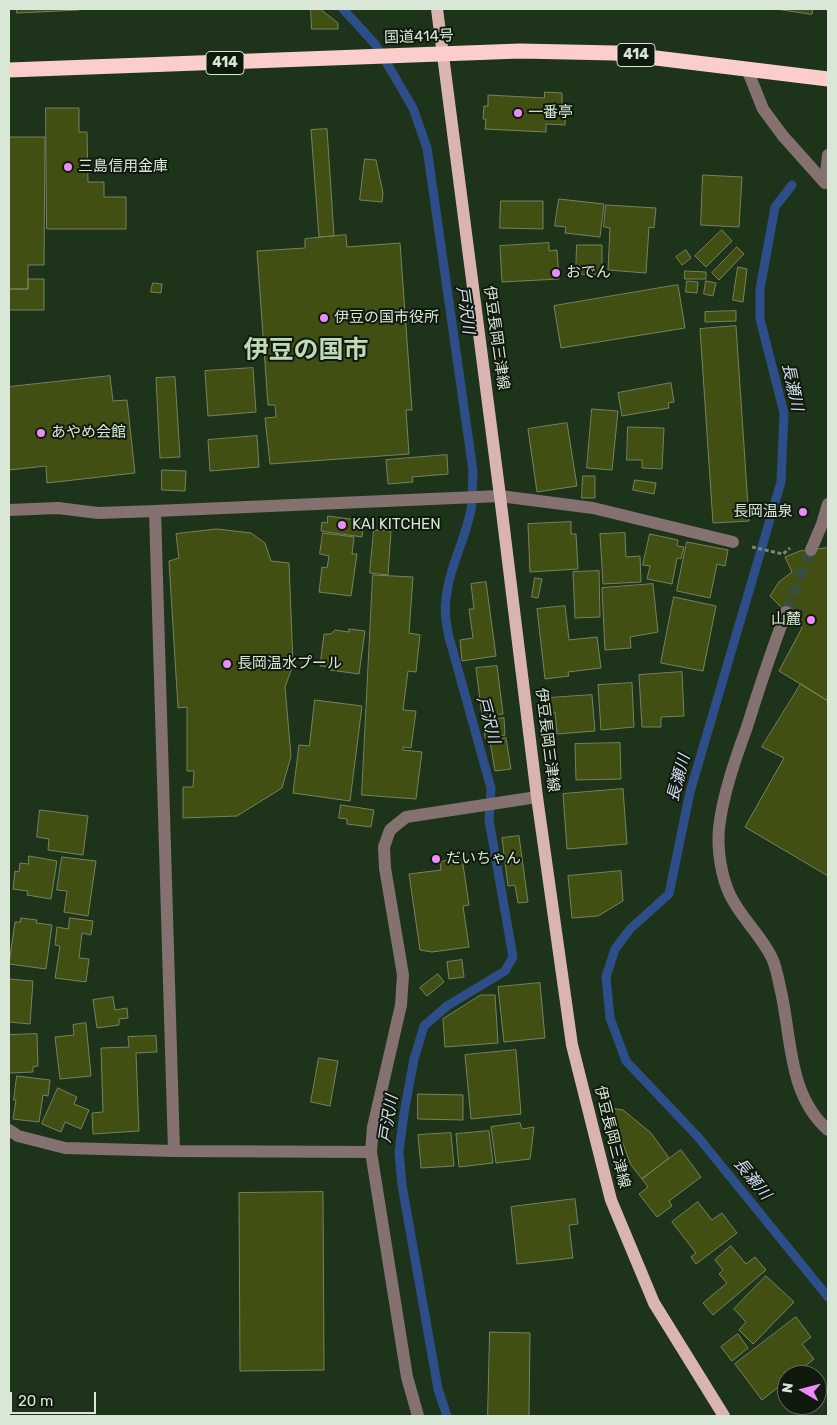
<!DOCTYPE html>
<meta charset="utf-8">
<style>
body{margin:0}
#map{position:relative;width:837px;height:1425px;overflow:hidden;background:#1d341b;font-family:Rubik,sans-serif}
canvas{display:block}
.frame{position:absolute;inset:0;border:10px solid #d9e7d7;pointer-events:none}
.north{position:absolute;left:777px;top:1365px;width:50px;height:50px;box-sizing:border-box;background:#0f190d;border:1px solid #606b5e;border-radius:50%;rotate:278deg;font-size:14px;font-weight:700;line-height:20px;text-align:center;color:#d9e7d7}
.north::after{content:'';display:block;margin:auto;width:18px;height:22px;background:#ec8cfb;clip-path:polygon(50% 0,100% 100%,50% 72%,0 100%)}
.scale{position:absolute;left:10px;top:1392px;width:86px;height:22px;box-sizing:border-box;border:2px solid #d9e7d7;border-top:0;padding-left:6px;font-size:15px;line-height:18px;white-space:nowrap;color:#d9e7d7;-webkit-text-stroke:4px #0f190d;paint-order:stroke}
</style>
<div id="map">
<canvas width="837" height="1425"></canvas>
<div class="frame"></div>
<div class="north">N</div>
<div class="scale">20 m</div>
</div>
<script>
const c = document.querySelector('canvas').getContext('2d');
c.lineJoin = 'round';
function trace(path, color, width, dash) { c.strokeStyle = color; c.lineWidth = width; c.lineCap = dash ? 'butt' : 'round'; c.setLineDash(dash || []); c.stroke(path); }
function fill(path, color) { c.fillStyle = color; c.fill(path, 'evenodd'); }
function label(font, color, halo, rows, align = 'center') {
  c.font = font + ' Rubik,"Noto Sans JP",sans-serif'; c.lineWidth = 4; c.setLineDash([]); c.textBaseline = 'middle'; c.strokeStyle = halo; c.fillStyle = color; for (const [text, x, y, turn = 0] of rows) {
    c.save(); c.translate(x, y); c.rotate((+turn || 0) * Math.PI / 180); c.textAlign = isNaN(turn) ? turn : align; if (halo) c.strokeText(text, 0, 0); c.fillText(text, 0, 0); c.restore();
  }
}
const stream = new Path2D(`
 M343,9L375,44L389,67L413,108L427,148L473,471C472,484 473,497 471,510C465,540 449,568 446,599C444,612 446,624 449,637L491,788L489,820L513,957L505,971L447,1006L424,1026L414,1059L404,1113L399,1152L402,1185L438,1389L447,1416
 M792,185L775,207L760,289V319L784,413L781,482L690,792L669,894L630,929L615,949L606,977L610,1018L626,1061L698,1137L828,1297`);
const building = new Path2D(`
 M17,9H79V10L17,13Z
 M311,9H320L338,23V29H312Z
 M776,9H813L812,14Z
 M545,92L562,93V104H566L565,125L546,124V132L485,129L486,119H483L484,106H488V95L544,98Z
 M46,108H79V132H87L88,182H104V197H126V229H47Z
 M327,129L334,236L319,237L311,130Z
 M9,137H45L44,265H28V289H9Z
 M365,159L376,160L383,193L382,202L360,200Z
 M703,175L742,177L739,227L701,225Z
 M559,199L604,204L600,237L565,233L566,227L555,226Z
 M501,201H543V229L500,228Z
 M606,205L656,208L654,228L649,227L646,273L608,270L610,228L604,227Z
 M722,230L732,241L706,267L695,256Z
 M346,235L347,247L400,243L412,410H406L409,454L270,464L265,418L276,417L275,405H268L257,251L305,248V239Z
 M549,243V251L557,250L559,279L502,282L500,246Z
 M577,245H602V275L576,274Z
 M737,247L744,254L719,280L712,273Z
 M686,250L691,258L682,265L676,257Z
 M738,267L747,269L743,302L733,300Z
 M685,271L706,272V279H685Z
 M28,279H44V310H9V289H28Z
 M687,281L698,282L697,293L686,292Z
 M706,281L716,283L713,296L704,294Z
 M153,283L162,284L161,293L151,292Z
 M678,285L685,328L561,348L554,306Z
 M736,311V321L705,322V312Z
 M736,326L749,521L713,523L700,329Z
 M253,368L256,412L208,416L205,371Z
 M110,376L113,401L127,400L135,473L47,483L46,466L9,470V387Z
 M175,377L180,457L160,458L156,378Z
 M671,383L674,402L668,403L669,408L622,416L618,393Z
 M592,409L618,411L612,470L587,468Z
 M567,423L577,486L537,492L528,429Z
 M628,427L664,428L662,469L642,468V460H627Z
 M257,436L259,467L210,471L208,440Z
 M447,455L448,474L412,477L413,482L388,484L386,460Z
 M162,470L186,471L185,491L162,490Z
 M583,476H595V498H582Z
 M635,480L656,483L654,494L633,490Z
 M328,516L364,521L362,537L321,531L322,522L327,523Z
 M571,522V534H576L578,569L530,572L528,524Z
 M217,529L251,533L265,543L271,561L289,563L293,665L285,687L291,756L282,788L237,816L183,818V787H193L194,771H187V707L178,708L169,561L179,558L176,534Z
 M374,530L391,531L388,575L370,573Z
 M323,533L354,537L352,554H357L351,596L319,592L322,567L327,568L329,556L320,554Z
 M625,533L626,557L640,556L641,582L603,584L600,534Z
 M650,534L678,540L677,546L684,547L681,559L677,558L672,584L647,579L650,566L643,565Z
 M687,542L728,550L725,566L717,564L710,598L677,591Z
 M828,548V701L779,671L802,628L770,596L779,582L792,572L785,557L800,551Z
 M599,571L600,617L575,618L573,572Z
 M373,575L413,577L409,633L420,635L416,672L408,671L403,710L416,711L411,748L403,747V750L422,752L416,799L362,795Z
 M535,578L542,579L538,598L532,597Z
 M486,582L496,656L462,661L460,640L473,638L469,609H474L471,584Z
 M653,584L658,632L630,637L631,648L605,650L602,588Z
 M674,597L716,606L703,671L661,663Z
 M565,606L569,640L597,637L601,668L568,672L569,676L545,679L537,609Z
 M349,629L365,631L359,674L330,670V667L320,666L324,634H331L335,630L349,632Z
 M497,666L503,714L482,716L476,668Z
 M682,672L684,716L661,717V727H642L639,675Z
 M632,683L634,727L601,730L598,685Z
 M801,684L828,701V876L745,827L784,758L762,747Z
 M592,695L595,731L557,734L555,712L550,713L549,698Z
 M315,700L362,706L350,801L293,793L299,745L309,746Z
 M504,718L505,735L485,738L484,726L498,725L497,719Z
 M506,738L511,769L495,771L490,741Z
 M620,743L621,779L576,780L575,744Z
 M623,789L627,844L567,849L563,794Z
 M341,805L374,810L371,827L347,824V819L339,818Z
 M40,810L88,816L83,855L48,850L49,839L37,837Z
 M519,836L528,902L518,903L515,885L508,886L502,838Z
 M29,856L57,861L51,899L27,895L28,891L13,889L15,871L19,872L20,863L28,864Z
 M62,857L96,861L88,916L64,912L67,891L57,890Z
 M462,858L469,905L463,906L469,947L432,952L420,950L409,874L441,870L440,862Z
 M621,871L623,901L598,916L572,918L568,876Z
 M21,918L37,920L36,923L52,925L46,969L9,964L15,922H20Z
 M70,918L93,921L91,935L82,933L79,958L89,959L86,982L55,978L60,946L55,945L57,927L68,929Z
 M462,960L464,977L449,979L447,962Z
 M438,974L444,982L427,996L420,988Z
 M9,979L33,981L30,1024L9,1022Z
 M540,983L545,1038L504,1042L498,987Z
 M481,995H495L498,1043L445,1047L443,1019Z
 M113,997L115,1010L127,1008L128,1018L119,1019V1025L97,1028L93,1000Z
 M86,1023L91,1076L60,1079L55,1037L74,1035L73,1025Z
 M37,1034L38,1066L33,1067V1072L9,1073V1035Z
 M156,1036L157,1052L136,1053L139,1131L93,1134L92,1113L103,1112L101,1048L129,1047L128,1037Z
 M516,1050L521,1114L471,1119L465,1055Z
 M319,1058L338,1061L330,1106L311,1102Z
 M17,1076L50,1080L48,1096L43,1095L39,1122L13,1119L16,1100H14Z
 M58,1088L77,1097L74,1104L89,1110L81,1129L65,1122L61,1132L42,1124Z
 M418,1094L463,1095V1120L418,1119Z
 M610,1108L623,1110L651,1133L669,1158L642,1179L631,1165Z
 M520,1123L522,1129L534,1127L530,1159L496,1163L491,1127Z
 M489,1131L493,1163L459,1167L456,1134Z
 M451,1133L454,1166L421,1168L418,1135Z
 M681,1150L701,1177L669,1201L672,1206L657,1217L639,1194L648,1187L642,1179Z
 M323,1192L324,1370L240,1371L239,1193Z
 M575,1199L578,1224L569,1225L573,1258L517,1264L511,1207Z
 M698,1202L712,1220L722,1213L737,1233L696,1264L691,1257L696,1253L672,1222Z
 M731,1246L746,1264L755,1257L766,1270L713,1315L703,1303L727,1283L719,1274L723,1270L715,1260Z
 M766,1276L794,1302L753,1344L739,1330L746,1322L734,1309Z
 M796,1317L811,1337L802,1344L814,1359L794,1375H787V1380L762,1400L735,1364Z
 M490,1332L530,1333L529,1416H488Z
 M738,1334L748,1348L732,1361L721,1347Z`);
const minorTunnel = new Path2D(`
 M786,612L811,550`);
const path = new Path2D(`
 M752,547L783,554L790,548`);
const minor = new Path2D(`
 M747,69L763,109L783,136L825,183L828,155
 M9,510L58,508L98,513L155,511L500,496L593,508L733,542
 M155,511L174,1151
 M811,550L822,524L828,504
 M786,612C772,650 759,688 747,727C735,760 723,794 719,828C717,849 721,876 730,895C741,918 761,935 772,958C776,967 778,977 780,987C792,1036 787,1094 828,1130
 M9,1130L18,1136L65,1148L174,1151L371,1152
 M418,1416L407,1377L371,1152L373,1127L401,1005L403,975L385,868L384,847L390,830L406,817L537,797`);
const major = new Path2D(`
 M437,9L500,496L537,797L572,1045L611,1200L654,1303L724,1416`);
const highway = new Path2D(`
 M9,70L520,51L615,53L828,79`);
const markers = [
 [518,113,5,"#ec8cfb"],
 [68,167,5,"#ec8cfb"],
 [556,273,5,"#ec8cfb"],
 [324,318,5,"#ec8cfb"],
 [41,433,5,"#ec8cfb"],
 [803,512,5,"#ec8cfb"],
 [342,525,5,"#ec8cfb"],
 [811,620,5,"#ec8cfb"],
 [227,664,5,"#ec8cfb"],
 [436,859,5,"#ec8cfb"]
];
const shields = [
 [636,55,38],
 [225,63,38]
];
const shieldNames = [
 ["414",636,55],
 ["414",225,63]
];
const streetNames = [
 ["国道414号",419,37,-2],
 ["伊豆長岡三津線",496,338,82],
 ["伊豆長岡三津線",547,740,83],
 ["伊豆長岡三津線",612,1137,76]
];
const poiNames = [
 ["一番亭",528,113],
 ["三島信用金庫",78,167],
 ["おでん",566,273],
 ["伊豆の国市役所",334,318],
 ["あやめ会館",51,433],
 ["長岡温泉",793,512,"right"],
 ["KAI KITCHEN",352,525],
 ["山麓",801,620,"right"],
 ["長岡温水プール",237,664],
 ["だいちゃん",446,859]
];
const waterNames = [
 ["戸沢川",465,310,82],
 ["長瀬川",792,387,78],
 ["戸沢川",488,720,75],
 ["長瀬川",679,778,-75],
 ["戸沢川",389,1119,-81],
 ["長瀬川",752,1179,51]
];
const townNames = [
 ["伊豆の国市",306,351]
];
trace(stream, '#2e4e8a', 9);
fill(building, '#414f13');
trace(building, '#77825f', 1);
trace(minorTunnel, '#394f37', 12, [12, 6]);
trace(path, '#758873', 3, [4, 2.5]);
trace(minor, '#847170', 12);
trace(major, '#dab4b1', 12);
trace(highway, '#fccecb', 15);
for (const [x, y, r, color] of markers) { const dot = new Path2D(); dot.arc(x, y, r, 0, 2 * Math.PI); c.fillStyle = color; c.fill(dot); trace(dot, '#0f190d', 2); }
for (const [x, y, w] of shields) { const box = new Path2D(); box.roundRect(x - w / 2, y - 11.5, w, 23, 4); c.fillStyle = '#0f190d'; c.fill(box); trace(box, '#d9e7d7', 1); }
label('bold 14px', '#d9e7d7', null, shieldNames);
label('15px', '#d9e7d7', '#0f190d', streetNames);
label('15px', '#d9e7d7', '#0f190d', poiNames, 'left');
label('italic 16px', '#d4def1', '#0f190d', waterNames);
label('bold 25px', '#bedaba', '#0f190d', townNames);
</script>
